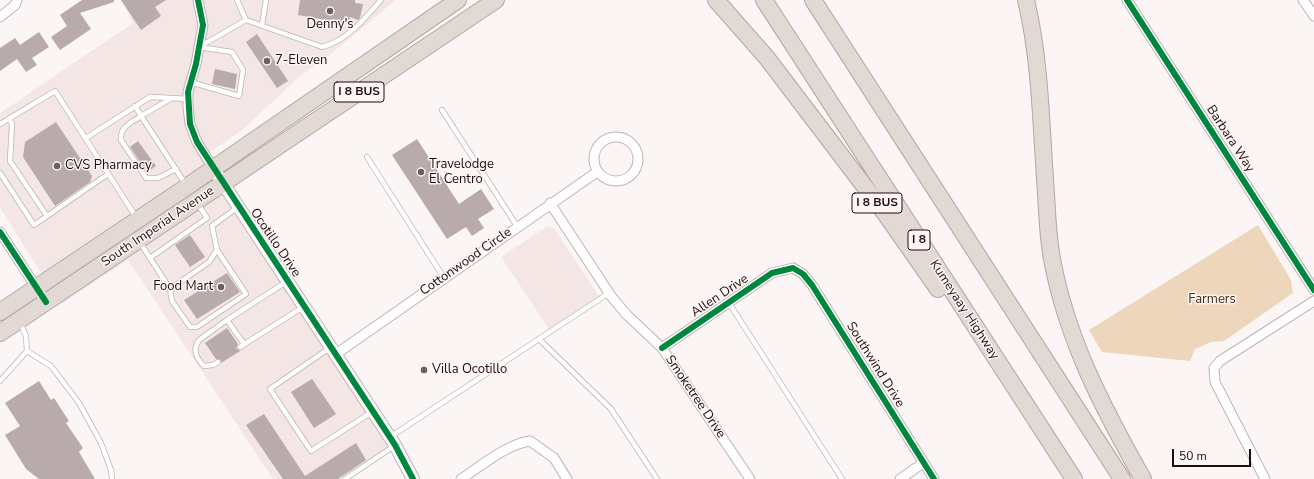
<!DOCTYPE html>
<style>
body{margin:0}
#map{position:relative;width:1314px;height:479px;overflow:hidden;background:#fbf6f5;font-family:"Nunito Sans",sans-serif}
canvas{display:block}
.scale{position:absolute;left:1172px;top:449px;width:79px;height:18px;box-sizing:border-box;border:2px solid #1d0f0d;border-top:0;padding-left:5px;font-size:12px;line-height:14px;white-space:nowrap;color:#1d0f0d;-webkit-text-stroke:3px #fdf4f3;paint-order:stroke}
</style>
<div id="map">
<canvas width="1314" height="479"></canvas>
<div class="scale">50 m</div>
</div>
<script>
const c = document.querySelector('canvas').getContext('2d');
c.lineJoin = 'round';
function fill(path, color) { c.fillStyle = color; c.fill(path, 'evenodd'); }
function trace(path, color, width, dash) { c.strokeStyle = color; c.lineWidth = width; c.lineCap = dash ? 'butt' : 'round'; c.setLineDash(dash || []); c.stroke(path); }
function label(font, color, halo, rows, align = 'center') {
  c.font = font + ' "Nunito Sans",sans-serif'; c.lineWidth = 3; c.setLineDash([]); c.textBaseline = 'middle'; c.strokeStyle = halo; c.fillStyle = color; for (const [text, x, y, turn = 0] of rows) {
    c.save(); c.translate(x, y); c.rotate((+turn || 0) * Math.PI / 180); c.textAlign = isNaN(turn) ? turn : align; if (halo) c.strokeText(text, 0, 0); c.fillText(text, 0, 0); c.restore();
  }
}
const built = new Path2D(`
 M121,0H396L332,53L299,77L241,131L205,155L395,445L345,479H273L128,260L61,304L0,208V113L133,23Z
 M548,226L554,228L601,299L551,332L501,257Z`);
const green = new Path2D(`
 M1258,225L1291,280L1293,293L1224,341L1211,342L1195,349L1190,361L1102,352L1089,330Z`);
const building = new Path2D(`
 M82,0H114V2L80,13L91,29L60,50L51,37L67,26L60,15Z
 M121,0H166L155,7L161,16L141,30Z
 M300,0H355V3L363,4L360,18L358,20L350,17L348,24L298,15Z
 M39,32L49,47L32,58L37,65L26,72L17,59L0,71V48L15,38L20,45Z
 M257,34L288,81L277,88L246,42Z
 M215,69L237,74L235,89L212,84Z
 M56,122L92,176L90,182L55,206L23,157L25,142Z
 M417,139L459,204L481,189L494,209L478,219L484,228L472,236L466,227L447,239L392,155Z
 M138,141L156,166L147,172L130,147Z
 M190,235L205,257L190,267L175,245Z
 M227,273L240,292L197,319L184,300Z
 M227,328L238,344L236,348L240,351L221,363V360L216,359L205,343Z
 M312,379L336,414L314,428L291,392Z
 M39,381L51,400L54,398L69,421L66,423L83,448L79,452L95,479H39L26,469L5,435L20,426L5,403Z
 M264,414L305,476L356,443L366,460L338,479H283L246,425Z`);
const lane = new Path2D(`
 M246,20L322,47C347,41 364,19 381,0
 M262,25L266,0
 M199,47L246,20L237,0
 M190,82L239,96L243,70L232,52L199,47
 M135,106L141,116C131,123 120,126 121,140L146,178H158L176,169
 M442,110L517,226
 M9,119L12,124L10,161L47,216
 M0,124L55,91L136,217
 M86,138L150,97L172,98
 M367,157L444,278
 M0,173L34,225L108,174
 M186,185L141,116L172,98L188,99
 M139,241L170,289L209,262L217,250L212,226L238,207
 M150,258L207,218L198,204
 M170,289L172,301L190,327H197L246,294L217,250
 M729,303L842,479
 M539,339L611,409L657,479
 M244,344L227,320L286,282
 M240,347L303,307
 M331,347L270,389L311,451L372,412
 M27,351L51,366L79,403L101,443L111,470L112,479
 M218,362L213,365L204,366C196,358 192,350 199,340L227,320
 M0,381L27,351L26,336L20,322
 M390,437L609,293
 M345,479L394,446`);
const street = new Path2D(`
 M198,0L203,25L196,64L188,92V107L190,124L197,142L213,168
 M1127,0L1314,290
 M1303,0L1314,16
 M0,17L15,5L17,0
 M594 159a22 22 0 1 1 44 0a22 22 0 1 1-44 0Z
 M550,203L611,296L626,314L662,348L750,479
 M0,232L46,302
 M662,348L772,273L793,268L803,274L812,285L934,479
 M336,354L597,172
 M461,479C481,466 507,444 530,441L554,458L567,479
 M900,479L923,463
 M1265,479L1215,382L1214,368L1220,361L1314,301`);
const secondary = new Path2D(`
 M213,168L395,445L413,479`);
const highway = new Path2D(`
 M716,0L767,58L884,212L938,289
 M764,0L1074,479
 M813,0L1122,479
 M1026,0C1041,63 1041,129 1046,193C1047,215 1048,237 1052,259C1067,340 1103,408 1143,479
 M0,312L185,188L458,0
 M0,333L496,0`);
const cycleway = new Path2D(`
 M198,0L203,25L196,64L188,92L190,124L197,142L395,445L413,479
 M1127,0L1314,290
 M0,232L46,302
 M662,348L772,273L793,268L803,274L812,285L934,479`);
const markers = [
 [330,11,4,"#6b605e"],
 [267,61,4,"#6b605e"],
 [57,166,4,"#6b605e"],
 [421,172,4,"#6b605e"],
 [221,287,4,"#6b605e"],
 [424,370,4,"#6b605e"]
];
const shields = [
 [359,92,50],
 [877,203,50],
 [919,240,22]
];
const shieldNames = [
 ["I 8 BUS",359,92],
 ["I 8 BUS",877,203],
 ["I 8",919,240]
];
const poiNames = [
 ["Denny's",330,25,"center"],
 ["7-Eleven",275,61],
 ["Travelodge",429,165],
 ["El Centro",429,180],
 ["CVS Pharmacy",65,166],
 ["Food Mart",213,287,"right"],
 ["Villa Ocotillo",432,370]
];
const streetNames = [
 ["Barbara Way",1230,139,57],
 ["South Imperial Avenue",158,227,-34],
 ["Ocotillo Drive",275,243,56],
 ["Cottonwood Circle",466,262,-35],
 ["Allen Drive",720,296,-34],
 ["Kumeyaay Highway",964,310,57],
 ["Southwind Drive",875,365,58],
 ["Smoketree Drive",695,397,56]
];
const parkNames = [
 ["Farmers",1212,300]
];
fill(built, '#f4e6e4');
fill(green, '#eed6bc');
fill(building, '#b9aaac');
trace(lane, '#beb5b3', 6);
trace(street, '#beb5b3', 11);
trace(secondary, '#beb5b3', 14);
trace(highway, '#b2a7a2', 18);
trace(lane, '#fefefe', 4.5);
trace(street, '#fefefe', 9);
trace(secondary, '#fefefe', 12);
trace(highway, '#e2d9d5', 16);
trace(cycleway, '#00873e', 6);
for (const [x, y, r, color] of markers) { const dot = new Path2D(); dot.arc(x, y, r, 0, 2 * Math.PI); c.fillStyle = color; c.fill(dot); trace(dot, '#fdf4f3', 1.5); }
for (const [x, y, w] of shields) { const box = new Path2D(); box.roundRect(x - w / 2, y - 10, w, 20, 3); c.fillStyle = '#fdf4f3'; c.fill(box); trace(box, '#1d0f0d', 1); }
label('bold 12px', '#1d0f0d', null, shieldNames);
label('13px', '#1d0f0d', '#fdf4f3', poiNames, 'left');
label('13px', '#1d0f0d', '#fdf4f3', streetNames);
label('13px', '#402b13', '#fdf4f3', parkNames);
</script>
